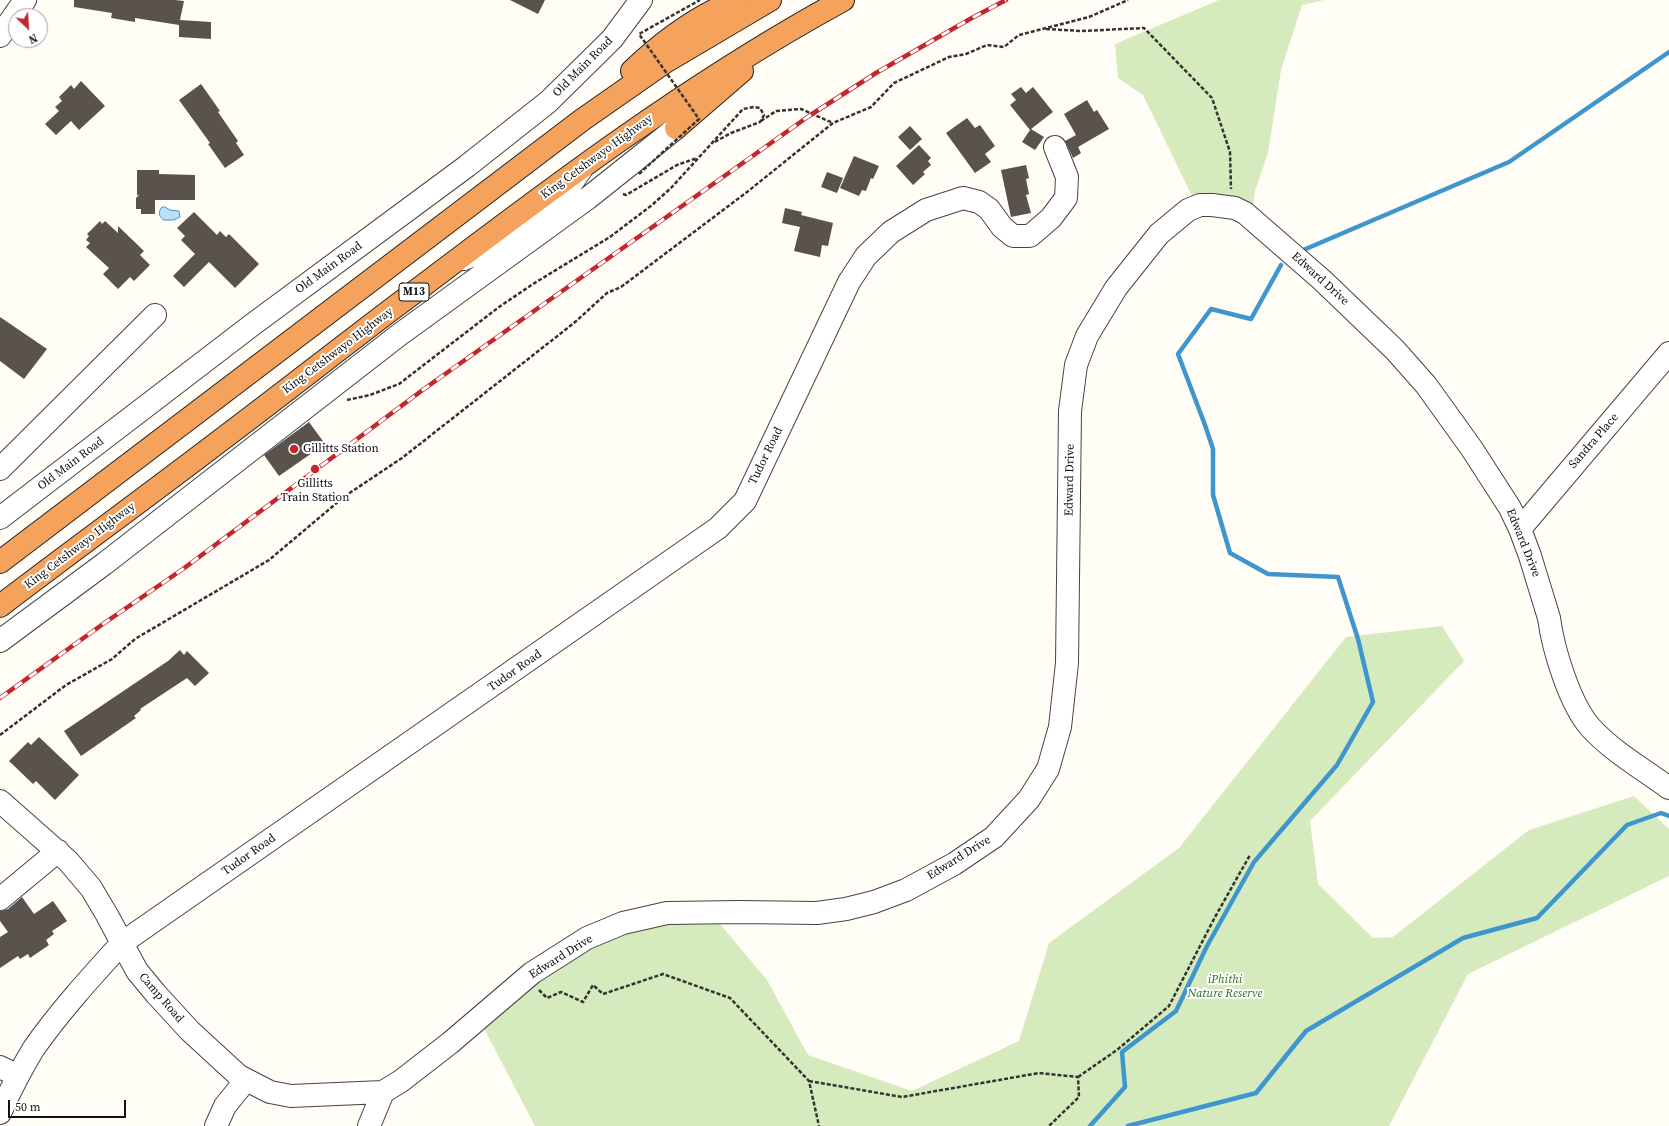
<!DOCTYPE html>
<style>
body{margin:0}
#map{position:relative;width:1669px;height:1126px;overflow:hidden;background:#fffdf5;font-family:"Source Serif 4",serif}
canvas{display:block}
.north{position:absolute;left:8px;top:8px;width:40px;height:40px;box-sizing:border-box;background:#fff;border:1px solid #a0a0a0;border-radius:50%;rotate:155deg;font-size:11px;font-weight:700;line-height:16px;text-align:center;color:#111}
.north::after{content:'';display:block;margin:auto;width:14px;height:18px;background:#c4262e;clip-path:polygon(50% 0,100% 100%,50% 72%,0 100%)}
.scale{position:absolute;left:8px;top:1100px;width:118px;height:18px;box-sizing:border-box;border:2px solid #111;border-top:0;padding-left:5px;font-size:12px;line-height:14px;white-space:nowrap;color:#111;-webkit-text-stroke:3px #fff;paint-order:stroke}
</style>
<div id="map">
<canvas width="1669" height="1126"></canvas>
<div class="north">N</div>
<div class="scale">50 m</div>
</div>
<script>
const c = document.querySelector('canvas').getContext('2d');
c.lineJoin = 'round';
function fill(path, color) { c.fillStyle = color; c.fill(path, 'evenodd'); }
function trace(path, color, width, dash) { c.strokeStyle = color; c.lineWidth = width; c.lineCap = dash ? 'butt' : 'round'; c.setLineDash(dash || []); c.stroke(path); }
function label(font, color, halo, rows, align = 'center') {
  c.font = font + ' "Source Serif 4",serif'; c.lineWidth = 4; c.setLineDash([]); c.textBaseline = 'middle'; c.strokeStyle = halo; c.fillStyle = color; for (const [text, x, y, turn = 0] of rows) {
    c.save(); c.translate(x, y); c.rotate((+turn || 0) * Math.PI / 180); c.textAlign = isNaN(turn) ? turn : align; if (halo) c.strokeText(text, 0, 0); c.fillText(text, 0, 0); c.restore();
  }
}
const green = new Path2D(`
 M1219,0H1324L1302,5L1281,70L1268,153L1255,191L1253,208L1193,198L1143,95L1118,78L1115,44Z
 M1442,626L1464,661L1310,821L1318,884L1373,938L1393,937L1529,830L1634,796L1669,829V876L1468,974L1389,1126H535L479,1019L587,938L710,912L767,980L808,1055L912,1091L1019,1041L1049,943L1179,848L1346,637Z`);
const water = new Path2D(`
 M165,207L170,210L179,211L180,217L174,220H164C159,217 158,213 161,208Z`);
const stream = new Path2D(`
 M1301,251L1509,162L1669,52
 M1090,1126L1125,1087L1122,1052L1176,1011L1207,946L1254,862L1337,765L1373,702L1358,639L1338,577L1268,574L1230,553L1213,495V449L1205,425L1178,354L1211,309L1251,319L1281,265
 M1128,1126L1256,1093L1306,1031L1463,938L1537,918L1627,825L1661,813L1669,816`);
const building = new Path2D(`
 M74,0H175L184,1L180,20L211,22V39L179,37V25L135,18V22L111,18L112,13L74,7Z
 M510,0H545L538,14Z
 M81,81L105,106L79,130L71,121L56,135L45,124L59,111L55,107L62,101L59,97L71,85L74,89Z
 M201,84L220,111L218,112L238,141L236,143L244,155L225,168L208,144L210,143L179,100Z
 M1021,87L1026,93L1033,87L1053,112L1031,129L1044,137L1035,150L1022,142L1030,130L1010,105L1016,100L1011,94Z
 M1087,100L1094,112L1097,110L1109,129L1078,147L1081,153L1073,158L1065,141L1076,135L1064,114Z
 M967,118L975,128L980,125L995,146L985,154L991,162L975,173L946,133Z
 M910,126L922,139L910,150L898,137Z
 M919,145L931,158L928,161L931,165L923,172L925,174L913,185L896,166Z
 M854,156L879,166L873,179L871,178L866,191L862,190L859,196L840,188Z
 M1026,165L1029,178L1026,179L1029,194L1026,195L1031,213L1011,217L1001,170Z
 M137,170H159V174L195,175V200H155V214H141V209H136V198L139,195H137Z
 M827,172L843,178L837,193L821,187Z
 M785,208L802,212L801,215L833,223L828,246L822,245L820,257L794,251L800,227L782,223Z
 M194,212L217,235L220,231L226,237L229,234L259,264L235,288L209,262L184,287L173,276L195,254L181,240L185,236L177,228Z
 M100,221L102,224L105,221L118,233V226L144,251L140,255L150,265L134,281L130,277L118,289L103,274L109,268L86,247L90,243L86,240L89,236L87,234Z
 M0,317L47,349L24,379L0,361Z
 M309,422L325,444L279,476L264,455Z
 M180,650L184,655L187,651L209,673L195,686L187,678L140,709L141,710L134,716L136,718L81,756L64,731L168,661Z
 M39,737L79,775L55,800L36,781L33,784L9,761L28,742L31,745Z
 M22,897L34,914L53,901L67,921L52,931L54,934L46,940L49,945L30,958L28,954L20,959L18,956L0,968V937L8,932L0,921V911L8,909Z`);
const path = new Path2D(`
 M1046,29L1082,31L1144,28L1212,98L1230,152L1231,189
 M761,121L776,111L801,109L833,123
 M623,194L626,195L677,165L697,158
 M347,400L370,395L399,384L499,307L533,284L610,237L652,205L671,188L743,109L754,107L760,108L764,115L760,122L731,133L713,143
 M0,735L66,685L112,659L135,639L269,560L345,496L402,458L574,323L607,293L621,287L747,192L833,123L871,107L894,83L949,57L966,54L987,45L1004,47L1019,35L1089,17L1128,0
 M539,990L547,998L561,992L583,1002L593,985L603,994L663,974L730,998L809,1081L819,1126
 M1078,1077L1117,1050L1169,1006L1215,917L1250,855
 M809,1081L902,1097L1039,1073L1078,1077L1079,1097L1049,1126`);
const minor = new Path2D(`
 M0,36L25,0
 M464,259C502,243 531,227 560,198C568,190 574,179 581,170
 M0,469L155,315
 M0,518L252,325L467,166L548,102L612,39L641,0
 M1520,529L1669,353
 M0,641L104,564L399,335L588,198L676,128
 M0,801L68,861L91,888L107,915L137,971L156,994L190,1031L239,1076L270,1092L291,1096L383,1092
 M0,899L58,851
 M0,1067L18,1076
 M0,1113C10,1091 21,1069 34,1048C60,1011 91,977 122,943L718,528L745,501L849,282L866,256L891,232L926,210L963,198L979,202L989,209L1002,227L1013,236H1030L1051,218L1066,198L1067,177L1055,147
 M216,1126L225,1106L246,1080
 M369,1126L383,1092L401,1081L450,1043L532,973L587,938L623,923L667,913L739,912L817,913L846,909L874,902L906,890L954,864L994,837L1029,799L1048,769L1060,727L1067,663L1070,411L1076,365L1087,336L1116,288L1159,234L1188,210L1200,205H1212L1235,208L1245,213L1322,280L1395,350L1426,385L1472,449L1510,508L1520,529L1530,556L1549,618C1553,649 1570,705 1591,728C1613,752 1643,769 1669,788`);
const highway = new Path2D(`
 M632,71C662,42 697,16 737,0
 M676,128L742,71
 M0,562L582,120L665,62L770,0
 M0,606C72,551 145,498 217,443C281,395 344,345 408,297C549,190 687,85 843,0`);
const rail = new Path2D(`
 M0,698L103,624L183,569L424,389L809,116L876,73L970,19L1006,0`);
const pathBridge = new Path2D(`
 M639,174L699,119L639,34L700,0`);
const markers = [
 [294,449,5,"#c4262e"],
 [315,469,5,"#c4262e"]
];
const shields = [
 [414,292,30]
];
const shieldNames = [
 ["M13",414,292]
];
const streetNames = [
 ["Old Main Road",583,67,-45],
 ["King Cetshwayo Highway",597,157,-36],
 ["Old Main Road",329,268,-36],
 ["Edward Drive",1320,279,42],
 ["King Cetshwayo Highway",338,351,-37],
 ["Sandra Place",1594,441,-49],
 ["Tudor Road",766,456,-64],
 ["Old Main Road",71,464,-37],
 ["Edward Drive",1070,480,-89],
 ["Edward Drive",1523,543,68],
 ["King Cetshwayo Highway",80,546,-37],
 ["Tudor Road",515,671,-35],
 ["Tudor Road",249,855,-35],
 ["Edward Drive",959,858,-32],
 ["Edward Drive",561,957,-32],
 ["Camp Road",161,998,49]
];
const poiNames = [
 ["Gillitts Station",303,449],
 ["Gillitts",315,484,"center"],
 ["Train Station",315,498,"center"]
];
const parkNames = [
 ["iPhithi",1225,980],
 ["Nature Reserve",1225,994]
];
fill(green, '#d5ebbd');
fill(water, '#b9e0f7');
trace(water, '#3f96cf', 1);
trace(stream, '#3f96cf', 4.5);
fill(building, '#5a524d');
trace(minor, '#444', 24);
trace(highway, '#222', 24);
trace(path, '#333', 2.5, [4, 2]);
trace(minor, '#fff', 22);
trace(highway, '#f5a25d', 22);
trace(rail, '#c4262e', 4.5);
trace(rail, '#fff', 3, [9]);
trace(pathBridge, '#333', 2.5, [4, 2]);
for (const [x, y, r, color] of markers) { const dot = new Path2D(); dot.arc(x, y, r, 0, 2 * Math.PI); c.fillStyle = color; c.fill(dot); trace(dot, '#fff', 1.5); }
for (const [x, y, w] of shields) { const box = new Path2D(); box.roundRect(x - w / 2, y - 9, w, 18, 3); c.fillStyle = '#fff'; c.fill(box); trace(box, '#111', 1); }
label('bold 11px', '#111', null, shieldNames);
label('12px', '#111', '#fff', streetNames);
label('12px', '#111', '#fff', poiNames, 'left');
label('italic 12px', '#2f6b1f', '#fff', parkNames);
</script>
